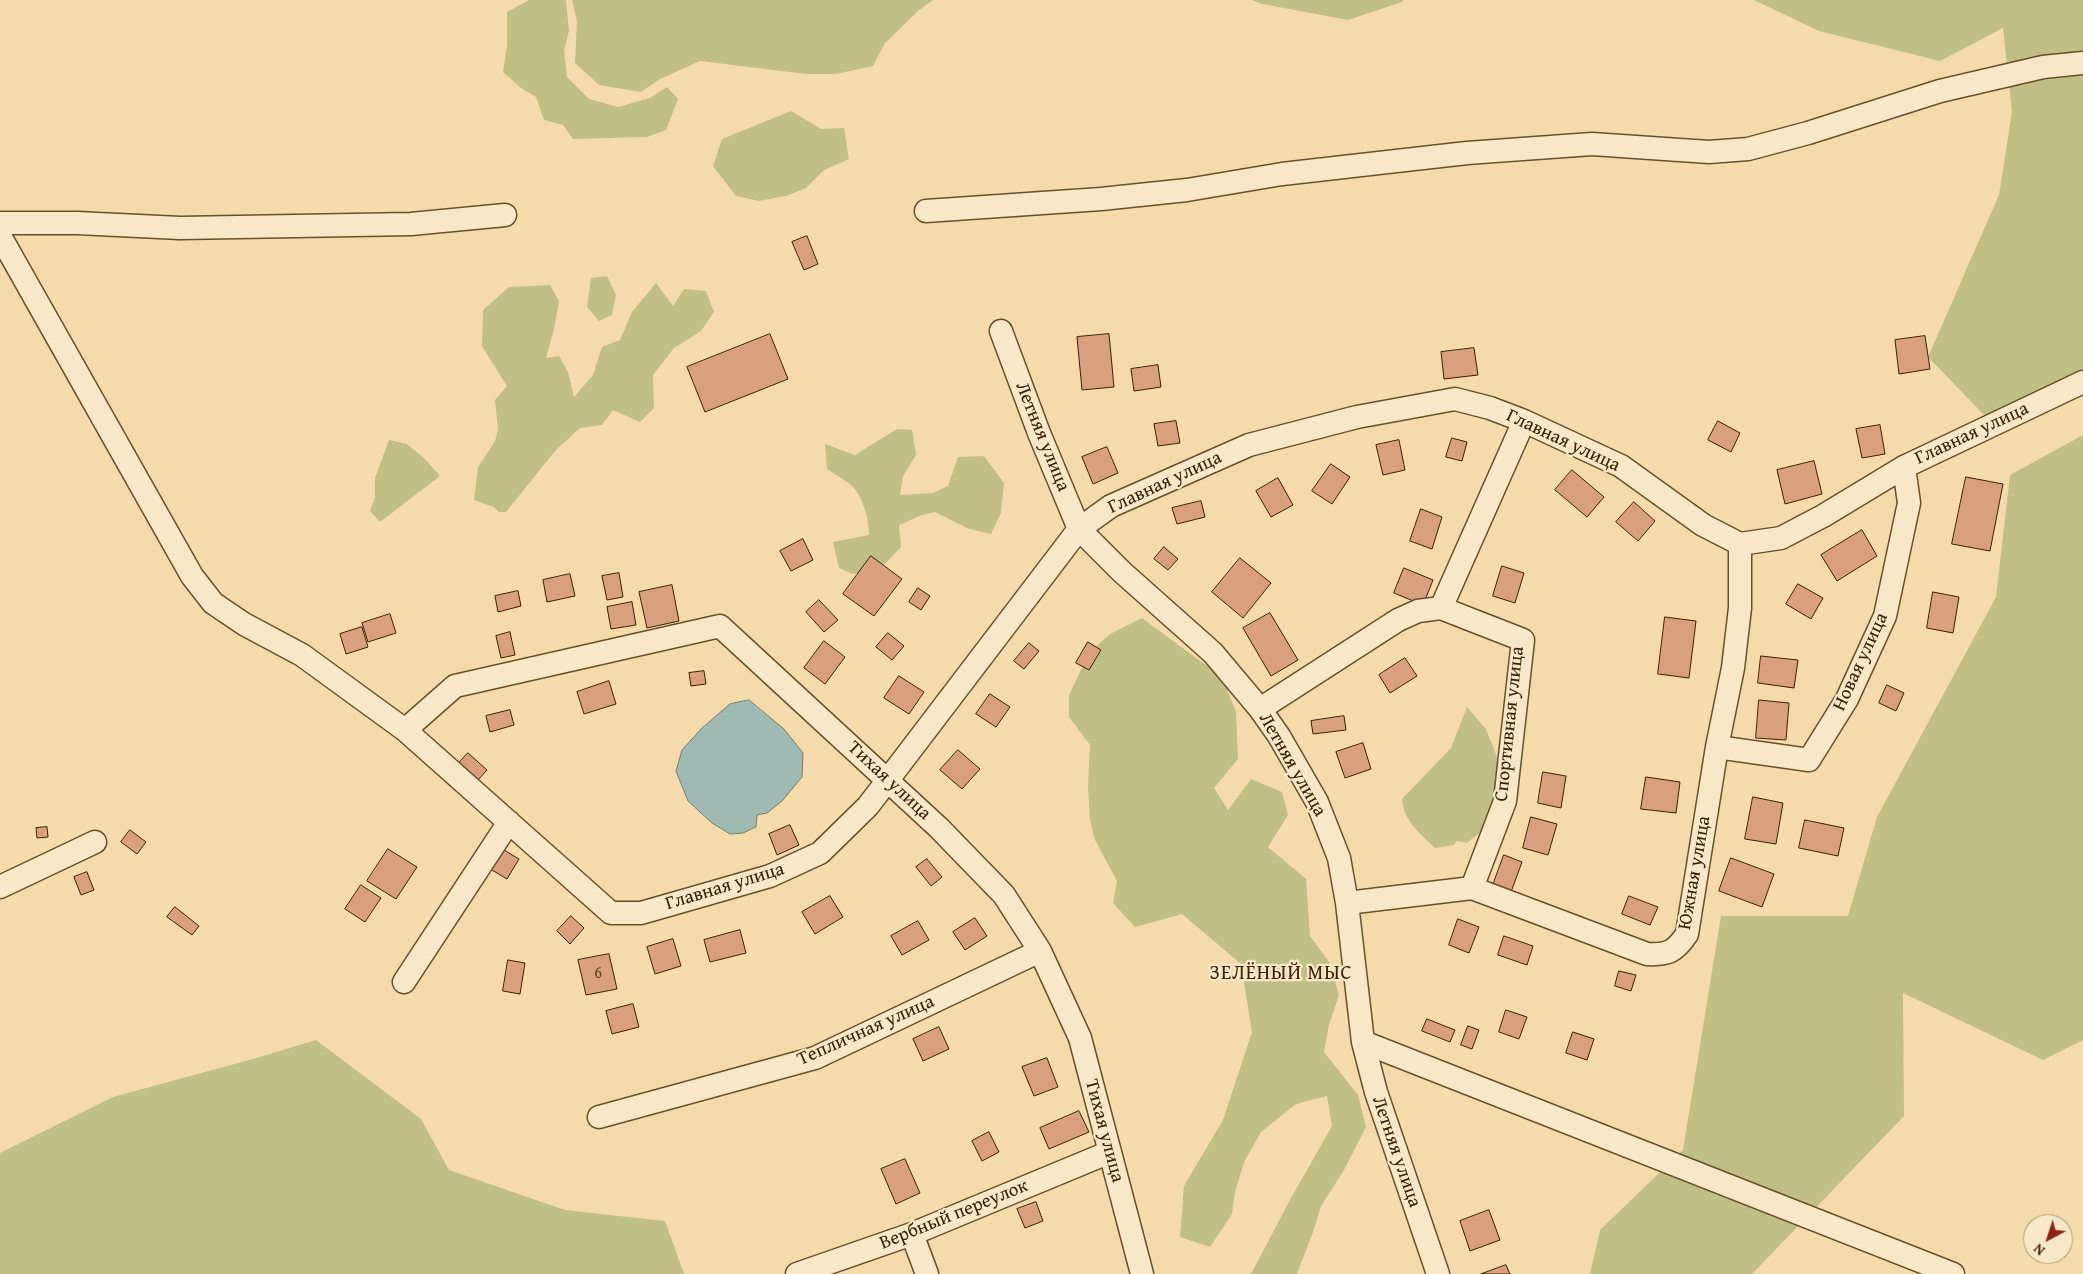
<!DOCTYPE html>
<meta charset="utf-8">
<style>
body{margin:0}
#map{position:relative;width:2083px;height:1274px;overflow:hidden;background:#f5dbab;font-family:"Gentium Book Plus",serif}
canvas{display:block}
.north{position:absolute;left:2023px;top:1214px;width:50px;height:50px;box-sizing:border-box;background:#f8e8c8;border:1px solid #ac9978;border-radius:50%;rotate:220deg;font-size:14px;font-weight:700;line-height:20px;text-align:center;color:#392200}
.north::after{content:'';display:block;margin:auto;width:18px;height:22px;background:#8f2418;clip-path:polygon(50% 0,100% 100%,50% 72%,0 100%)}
</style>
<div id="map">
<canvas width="2083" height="1274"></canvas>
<div class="north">N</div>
</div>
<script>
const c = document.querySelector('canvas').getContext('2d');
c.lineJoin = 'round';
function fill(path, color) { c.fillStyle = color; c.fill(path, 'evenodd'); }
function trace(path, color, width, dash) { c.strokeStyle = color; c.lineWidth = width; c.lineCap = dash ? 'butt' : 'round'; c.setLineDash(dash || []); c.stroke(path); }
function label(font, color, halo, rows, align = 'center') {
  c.font = font + ' "Gentium Book Plus",serif'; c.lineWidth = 4.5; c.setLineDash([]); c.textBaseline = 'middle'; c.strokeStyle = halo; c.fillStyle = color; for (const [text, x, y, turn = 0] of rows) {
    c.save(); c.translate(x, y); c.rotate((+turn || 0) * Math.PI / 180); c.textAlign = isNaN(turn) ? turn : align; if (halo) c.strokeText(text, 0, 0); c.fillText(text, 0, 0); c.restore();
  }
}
const green = new Path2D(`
 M529,0H566L569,31L564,50L567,77L589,99L618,107L650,98L667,87L678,99L666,130L647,137L573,139L563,125L544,120L536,97L521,88L503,72L507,45V12Z
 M572,0H933L918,11L885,43L873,66L836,74H806L700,61L660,79L641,92L599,85L575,63L577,21Z
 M1252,0H1403L1402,2L1348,20L1262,4Z
 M1754,0H2083V379L1988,419L1928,357L1999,195L2012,112L2003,28L1940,61L1819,31Z
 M791,111L821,129L844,128L849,159L824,170L806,188L786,196L759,201L736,196L713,166L722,139Z
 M607,276L616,295L612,315L599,321L587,307L591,278Z
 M656,283L673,306L684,289L706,291L714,312L701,331L674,348L653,375L654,408L640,422L613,410L602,425L580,428L555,451L506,512H499L494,507L474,500L478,467L495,441L498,430L495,400L507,386L482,346L483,310L509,287L550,285L559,301L554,329L546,358L559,356L568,372L574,397L593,375L602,347L620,340L632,312Z
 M897,429L912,430L916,455L903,476L900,495L933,493L948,486L958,457L984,456L1004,483L1001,513L991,534L969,529L935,512L922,515L899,525L901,547L878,571L852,574L839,568L833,542L869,535C869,519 863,495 850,484C843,479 834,474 827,469L825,444L855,455Z
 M2083,435V1040L2043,1060L1903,993L1904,1116L1752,1274H1590L1600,1230L1683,1150L1721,916H1848L1877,817L1996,597L2010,475Z
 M389,440L407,444L425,459L440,476L380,522L370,511L375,497V478Z
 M1142,618L1222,677L1236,712L1238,759L1214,788L1228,810L1251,779L1282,792L1288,815L1268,847L1306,879L1310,936L1329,962L1339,995L1329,1025L1324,1052L1358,1095L1366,1127L1344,1170L1321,1206L1313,1232L1297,1274H1251L1291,1198L1332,1126L1327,1096L1296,1104L1261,1132L1244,1162L1235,1192L1232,1214L1210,1247L1180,1237L1184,1186L1223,1120L1252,1032L1241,964L1182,914L1135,927L1113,903L1117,881L1094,838L1090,819L1088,786L1090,745L1069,717V695L1089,653L1110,634Z
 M1467,707L1486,729L1499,762L1501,788L1484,829L1467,843L1457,841L1454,845L1435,848C1421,835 1403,820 1402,799L1451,748Z
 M316,1040L421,1119L449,1170L565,1210L665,1221L684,1274H0V1153L113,1097L253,1059Z`);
const water = new Path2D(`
 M749,700L784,729L803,753L802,777L782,801L767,813L757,815L756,827L743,833L730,834L712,823L688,801L676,771L682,750L702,728L730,704Z`);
const building = new Path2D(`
 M807,236L818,264L804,270L792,242Z
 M770,334L788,379L705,412L687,367Z
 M1109,334L1114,387L1082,390L1077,337Z
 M1925,336L1930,369L1899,374L1895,340Z
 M1474,348L1478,375L1444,379L1441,352Z
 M1158,365L1161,387L1134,391L1131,369Z
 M1176,421L1180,443L1158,446L1154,424Z
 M1718,421L1740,433L1731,452L1708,440Z
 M1880,425L1885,454L1862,458L1856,429Z
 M1452,438L1467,442L1462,461L1446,457Z
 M1399,440L1405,470L1383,475L1376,445Z
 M1107,447L1118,473L1093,484L1082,457Z
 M1814,461L1822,494L1785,504L1777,470Z
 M1331,464L1350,477L1332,504L1312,491Z
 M1572,470L1604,497L1587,517L1555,490Z
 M1966,477L2003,484L1990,551L1952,544Z
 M1278,478L1293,505L1271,517L1256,491Z
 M1201,501L1205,517L1177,524L1172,508Z
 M1634,502L1655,521L1638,541L1616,522Z
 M1421,509L1442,517L1432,549L1410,541Z
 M1862,530L1877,556L1837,581L1821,555Z
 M803,539L813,560L791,571L780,551Z
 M1164,547L1178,559L1168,570L1154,559Z
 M871,556L902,579L874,616L843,594Z
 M1240,558L1271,583L1243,618L1212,592Z
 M1502,566L1524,573L1515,603L1493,596Z
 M1404,568L1433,580L1423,605L1394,593Z
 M619,573L623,597L607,600L602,576Z
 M570,574L575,596L547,602L543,580Z
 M1798,584L1823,598L1811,619L1786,604Z
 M672,585L679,621L647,628L639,592Z
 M918,588L930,596L921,610L909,602Z
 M518,591L521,606L498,612L495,596Z
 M1933,592L1959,597L1953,633L1927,628Z
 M819,600L838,620L824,632L806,612Z
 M632,602L636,625L611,629L607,607Z
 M1270,613L1298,660L1271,676L1243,628Z
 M390,614L396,633L368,642L362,623Z
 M1665,617L1696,621L1689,678L1658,674Z
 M362,627L368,647L346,654L340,634Z
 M510,632L515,655L501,658L496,636Z
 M888,633L904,646L892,660L876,647Z
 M824,641L845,657L825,684L804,668Z
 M1088,642L1101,650L1089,670L1076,663Z
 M1029,643L1039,651L1024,669L1014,661Z
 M1761,656L1798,660L1794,688L1758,683Z
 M1405,658L1417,676L1390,693L1379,675Z
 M704,671L706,684L691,686L689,673Z
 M899,676L924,692L909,714L884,698Z
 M609,681L616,704L584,714L577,692Z
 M1887,685L1904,693L1896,711L1879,703Z
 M990,694L1010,707L996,727L976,714Z
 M1759,700L1789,703L1786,740L1756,738Z
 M510,710L514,725L490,732L486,716Z
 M1344,716L1346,730L1313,734L1311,721Z
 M1363,743L1371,769L1345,778L1336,752Z
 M958,750L980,769L962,789L940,770Z
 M468,753L487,770L476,782L457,765Z
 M1543,772L1566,776L1561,808L1538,803Z
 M1646,777L1680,782L1676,813L1641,809Z
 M1753,797L1783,803L1776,844L1745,839Z
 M1531,817L1557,824L1548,855L1523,848Z
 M1805,820L1844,828L1838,856L1799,848Z
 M790,825L799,845L777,855L769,834Z
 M47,827L48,837L37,838L36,828Z
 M130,830L146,842L137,854L121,842Z
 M388,849L417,867L396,899L367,881Z
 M504,850L519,859L507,879L492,870Z
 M1504,855L1522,862L1511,892L1493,885Z
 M1731,858L1774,874L1762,907L1719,891Z
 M927,859L942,877L931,886L916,867Z
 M87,872L94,890L81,895L74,877Z
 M361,885L381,898L365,922L345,909Z
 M830,896L843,917L815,934L802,912Z
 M1629,896L1658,907L1650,925L1622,914Z
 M175,907L199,926L192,935L167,917Z
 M571,916L584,928L570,944L557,931Z
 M975,918L987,936L965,950L953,932Z
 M1458,919L1479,927L1469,953L1449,945Z
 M918,921L929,940L902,955L891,936Z
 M740,930L746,953L710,962L704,940Z
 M1504,936L1533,946L1527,965L1498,955Z
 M673,939L681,966L655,974L647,947Z
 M609,954L617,989L586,995L578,960Z
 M508,960L525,963L520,994L503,991Z
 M1619,971L1636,975L1631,991L1615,986Z
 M633,1004L639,1027L612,1034L606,1011Z
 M1506,1010L1527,1017L1519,1039L1499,1032Z
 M1427,1019L1455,1030L1450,1042L1422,1031Z
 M1468,1026L1479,1030L1472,1049L1461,1045Z
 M939,1027L949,1049L923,1061L913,1039Z
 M1573,1032L1594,1039L1587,1060L1566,1053Z
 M1047,1058L1058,1087L1034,1096L1022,1067Z
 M1079,1111L1089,1132L1049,1149L1040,1128Z
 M989,1132L999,1152L982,1161L972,1141Z
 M905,1159L920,1193L896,1204L881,1169Z
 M1036,1202L1043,1221L1025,1228L1017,1209Z
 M1489,1210L1500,1240L1470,1251L1460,1221Z
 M1506,1265L1510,1274H1481Z`);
const minor = new Path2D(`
 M926,211L1101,199L1187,190L1282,174L1467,153L1592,144L1709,152L1748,149L1808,133L1940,91L2043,67L2083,63
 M0,223H77L180,228L411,224L505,215
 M0,236L192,576L213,603L244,624L302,655L405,730L611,913H641L770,876L820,853L868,806L1079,529L1111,506L1249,445L1357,417L1455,399L1490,408L1524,421L1621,466L1703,525L1740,544L1781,538L1823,516L1904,467L2083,382
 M1001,331L1039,433L1079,529L1122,572L1213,653L1260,709L1279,736L1317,802L1339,858L1347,903L1363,1042L1376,1092L1438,1274
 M1441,608L1524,421
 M1260,709L1398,620L1418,611L1441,608L1523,640L1505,801L1472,888
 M405,730L455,686L720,626L939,828L1004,895L1040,951L1080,1038L1142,1274
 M1717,747L1809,760L1847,699L1885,616L1909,503L1904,467
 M0,887L95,842
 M1347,903L1472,888L1647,954C1668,955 1675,952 1687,934L1717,747L1733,668L1740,608V544
 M404,982L509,822
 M1363,1042L1953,1274
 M599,1117L815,1058L1040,951
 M912,1234L927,1274
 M797,1274L912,1234L1110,1152`);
const numberNames = [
 ["6",598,974]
];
const streetNames = [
 ["Главная улица",1972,434,-25],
 ["Летняя улица",1042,437,68],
 ["Главная улица",1563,441,25],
 ["Главная улица",1165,483,-25],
 ["Новая улица",1861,662,-65],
 ["Спортивная улица",1510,724,-84],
 ["Летняя улица",1292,765,60],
 ["Тихая улица",889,781,43],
 ["Южная улица",1695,873,-80],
 ["Главная улица",725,887,-17],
 ["Тепличная улица",866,1031,-24],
 ["Тихая улица",1104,1131,75],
 ["Летняя улица",1396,1152,71],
 ["Вербный переулок",954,1215,-22]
];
const neighbourhoodNames = [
 ["ЗЕЛЁНЫЙ МЫС",1281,974]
];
fill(green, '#c0bf86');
fill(water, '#9fb9b3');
trace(water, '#767d6b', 1);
fill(building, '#da9f7e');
trace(building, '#392200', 1);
trace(minor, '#68502b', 25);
trace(minor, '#f8e8c8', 22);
label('16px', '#614120', null, numberNames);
label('19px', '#392200', '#f8e8c8', streetNames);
c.letterSpacing = '1px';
label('20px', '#392200', '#f8e8c8', neighbourhoodNames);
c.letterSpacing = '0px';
</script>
